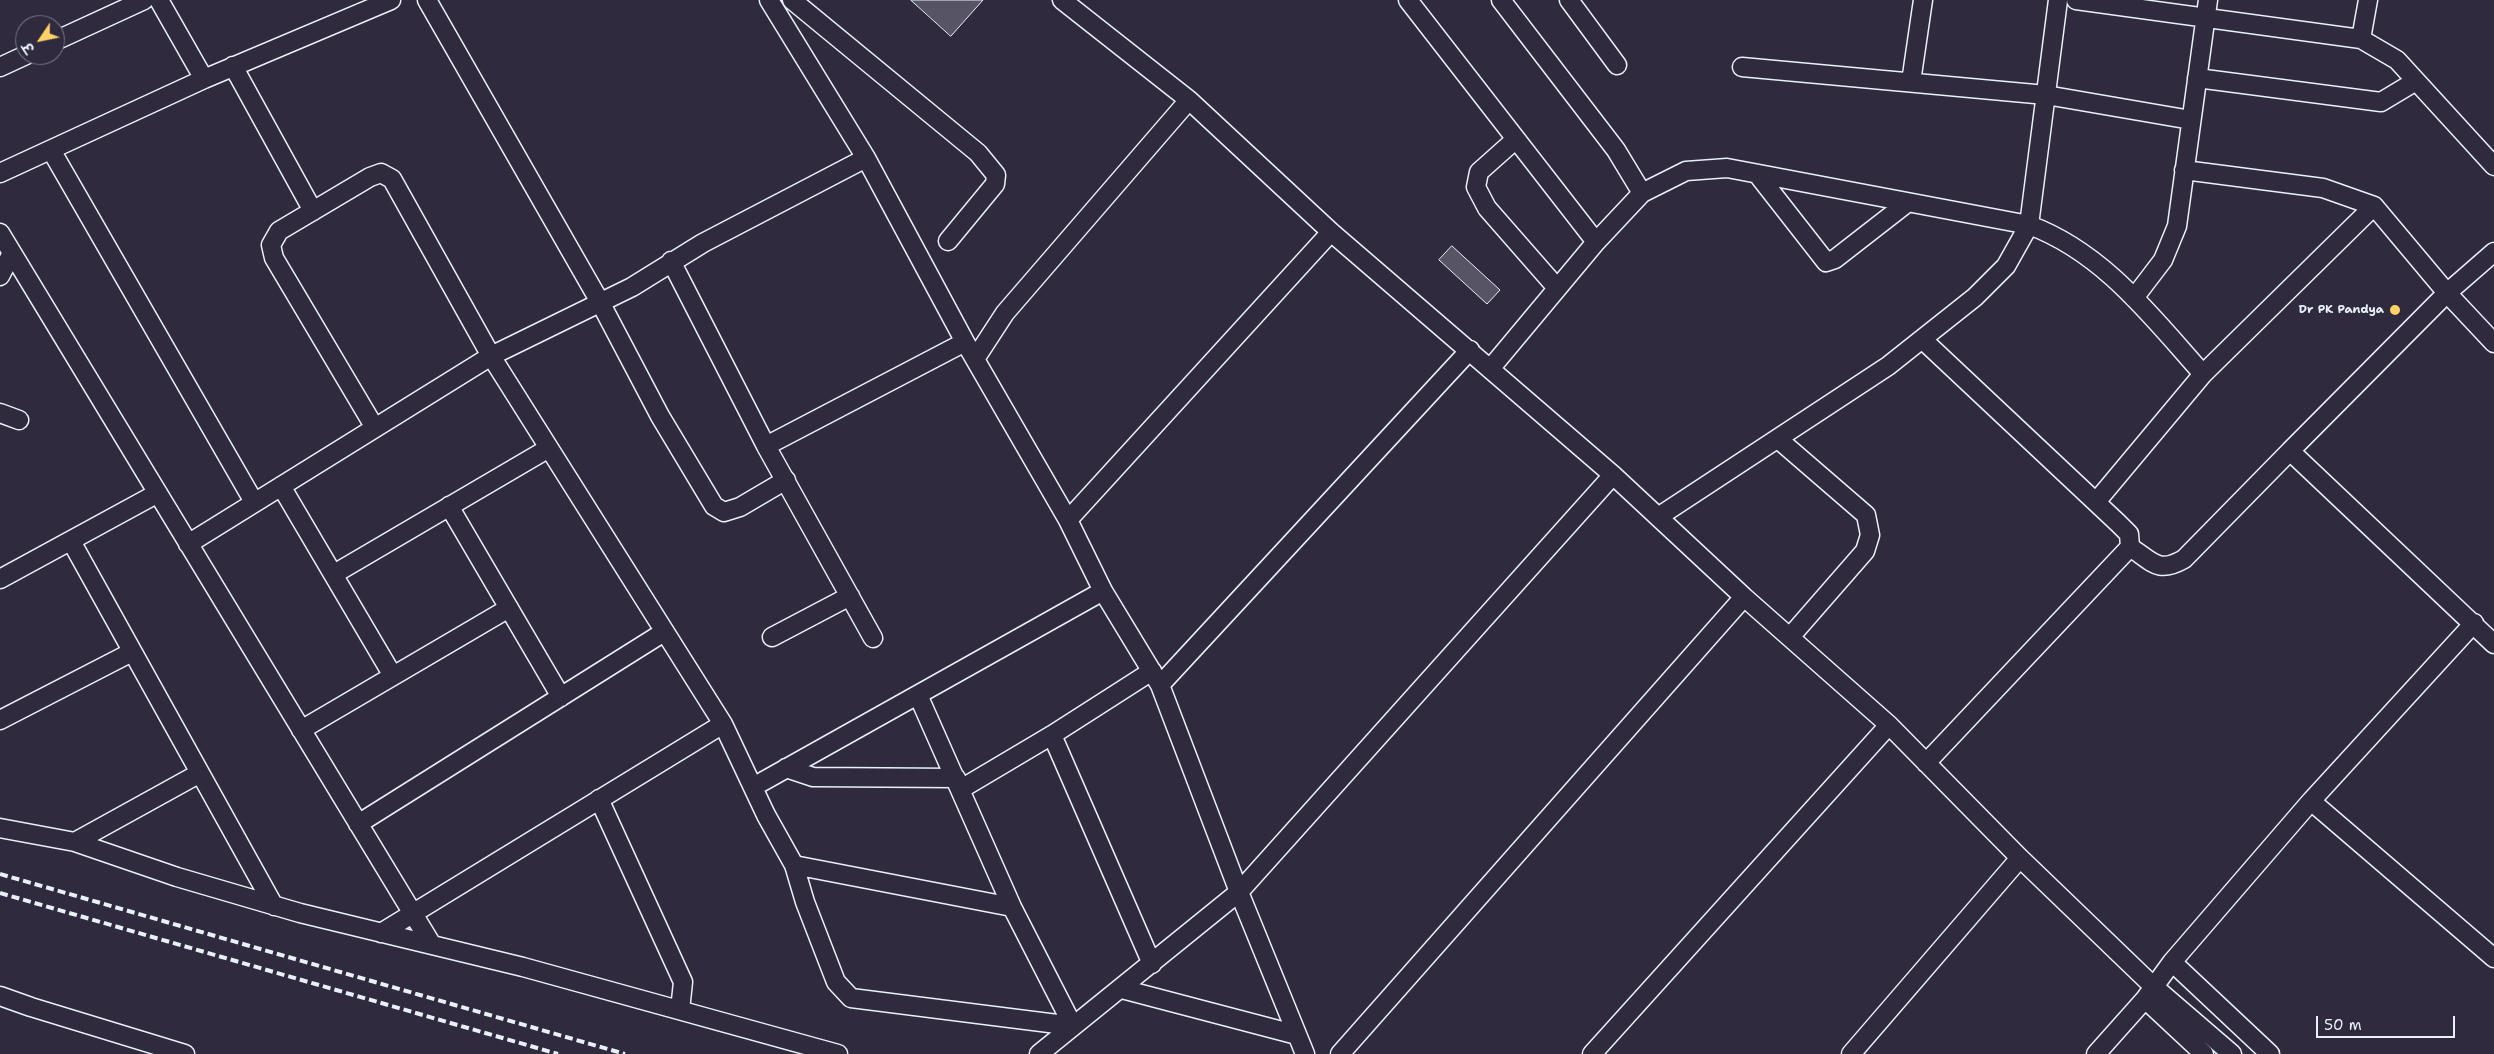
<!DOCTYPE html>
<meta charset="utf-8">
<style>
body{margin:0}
#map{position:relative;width:2494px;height:1054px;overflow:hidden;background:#2f2a3d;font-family:"Shantell Sans","Playpen Sans Deva",sans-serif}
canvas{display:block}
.north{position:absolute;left:15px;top:15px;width:50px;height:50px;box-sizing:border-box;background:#2f2a3d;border:1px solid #797a88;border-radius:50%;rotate:236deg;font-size:14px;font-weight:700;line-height:20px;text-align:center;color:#e8f1f8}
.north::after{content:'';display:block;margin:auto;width:18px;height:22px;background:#ffd166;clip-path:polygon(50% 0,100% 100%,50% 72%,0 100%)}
.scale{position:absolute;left:2316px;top:1016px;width:139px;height:22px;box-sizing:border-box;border:2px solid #e8f1f8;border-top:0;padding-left:6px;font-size:15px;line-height:18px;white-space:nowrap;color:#e8f1f8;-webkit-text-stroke:4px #2f2a3d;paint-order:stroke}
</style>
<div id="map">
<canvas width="2494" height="1054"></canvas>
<div class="north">उ</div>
<div class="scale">50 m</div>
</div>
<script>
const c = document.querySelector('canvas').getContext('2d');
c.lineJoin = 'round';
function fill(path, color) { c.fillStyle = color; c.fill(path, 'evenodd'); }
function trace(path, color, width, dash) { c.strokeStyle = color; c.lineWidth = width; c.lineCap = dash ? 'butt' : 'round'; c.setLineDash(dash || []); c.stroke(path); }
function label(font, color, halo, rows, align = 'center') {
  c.font = font + ' "Shantell Sans",sans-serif'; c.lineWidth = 4.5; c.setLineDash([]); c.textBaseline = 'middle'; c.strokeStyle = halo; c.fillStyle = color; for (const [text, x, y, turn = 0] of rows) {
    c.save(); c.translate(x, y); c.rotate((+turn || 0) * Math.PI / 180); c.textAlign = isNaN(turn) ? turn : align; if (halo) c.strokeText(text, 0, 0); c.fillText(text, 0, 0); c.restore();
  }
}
const building = new Path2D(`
 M911,0H983L951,36Z
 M1452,246L1500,290L1487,304L1439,260Z`);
const minor = new Path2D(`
 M159,0L204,79
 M427,0L600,302L660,416L714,506L724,512L740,507L786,480
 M769,0L866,158L965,342L1068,520L1103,591L1160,685L1239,892L1305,1054
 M792,0L978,153L996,175L995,184L948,241
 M1062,0L1189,100L1331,232L1613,475L1744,597L1889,725L2020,858L2153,986L2232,1054
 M1408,0L1596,242
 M1501,0L1616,150L1642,193
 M1569,0L1617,65
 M2076,0L2361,39L2397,60L2494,166
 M2361,39L2368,0
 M55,41L144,0
 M233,66L313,211
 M0,67L26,55
 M1742,67L2046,95L2191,120
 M2197,78L2381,102L2416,81
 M1911,82L1923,0
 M1516,139L1479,172L1476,187L1487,208L1557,288
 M51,150L254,502
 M2184,170L2323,188L2374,206L2447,293L2494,343
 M0,173L204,79L391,0
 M1758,175L1826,262L1835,259L1907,203
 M0,233L432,945
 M671,261L766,446L873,638
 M0,276L12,253
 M2134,298L2163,260L2177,226L2208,0
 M1922,339L2118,523L2129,534L2130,547L1926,763
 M975,359L1005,313L1189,100
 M1490,369L1596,242L1642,193L1686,171L1727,168L2029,225C2103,252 2152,317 2203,374L2374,206
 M0,413L19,420
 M375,428L274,258L271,245L279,231L370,177L381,173L392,179L491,356L723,724L766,815L794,865L805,902L836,982L851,998L1073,1026
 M1778,439L1866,515L1870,535L1865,551L1790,637
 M766,446L965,342
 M2290,451L2447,293L2494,252
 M281,486L393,676
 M2096,502L2203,374
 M449,506L561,697
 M1658,517L1888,366L1975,297L2006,266L2029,225L2058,0
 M1068,520L1331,232
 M71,541L274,906
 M188,544L491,356L632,287L703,243L866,158
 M2130,547C2153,562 2158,574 2184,559L2290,451L2494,644
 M334,574L549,448
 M0,579L158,493
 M772,637L850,596
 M1160,685L1470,350
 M918,695L1012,907L1073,1026
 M0,720L132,652
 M301,730L509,608
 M1052,735L1152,964
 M786,768L813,777L956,778
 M753,787L1103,591
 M961,789L1052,735L1152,671
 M599,799L683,982L680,1010
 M2311,801L2474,623
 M358,824L664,632
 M0,828L75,842L177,877L300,913L523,967L838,1054
 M75,842L200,773
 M794,865L1012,907
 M381,933L723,724
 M2172,962L2270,1054
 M1122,989L1297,1035
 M0,996L31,1007L185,1054
 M2145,999L2204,1054
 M1039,1054L1239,892L1613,475
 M1340,1054L1744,597
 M1592,1054L1889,725
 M1851,1054L2020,858
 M2096,1054L2145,999L2172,962L2311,801L2494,958`);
const rail = new Path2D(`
 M0,874L625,1054
 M0,893L558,1054`);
const markers = [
 [2395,310,6,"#ffd166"]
];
const poiNames = [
 ["Dr PK Pandya",2384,310]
];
fill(building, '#575565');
trace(building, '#e8f1f8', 1);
trace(minor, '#e8f1f8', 21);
trace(minor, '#2f2a3d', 18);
trace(rail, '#e8f1f8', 4, [8, 4]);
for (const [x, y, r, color] of markers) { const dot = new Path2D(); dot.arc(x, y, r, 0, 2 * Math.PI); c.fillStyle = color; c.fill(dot); trace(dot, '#2f2a3d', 2); }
label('bold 12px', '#e8f1f8', '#2f2a3d', poiNames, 'right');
</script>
